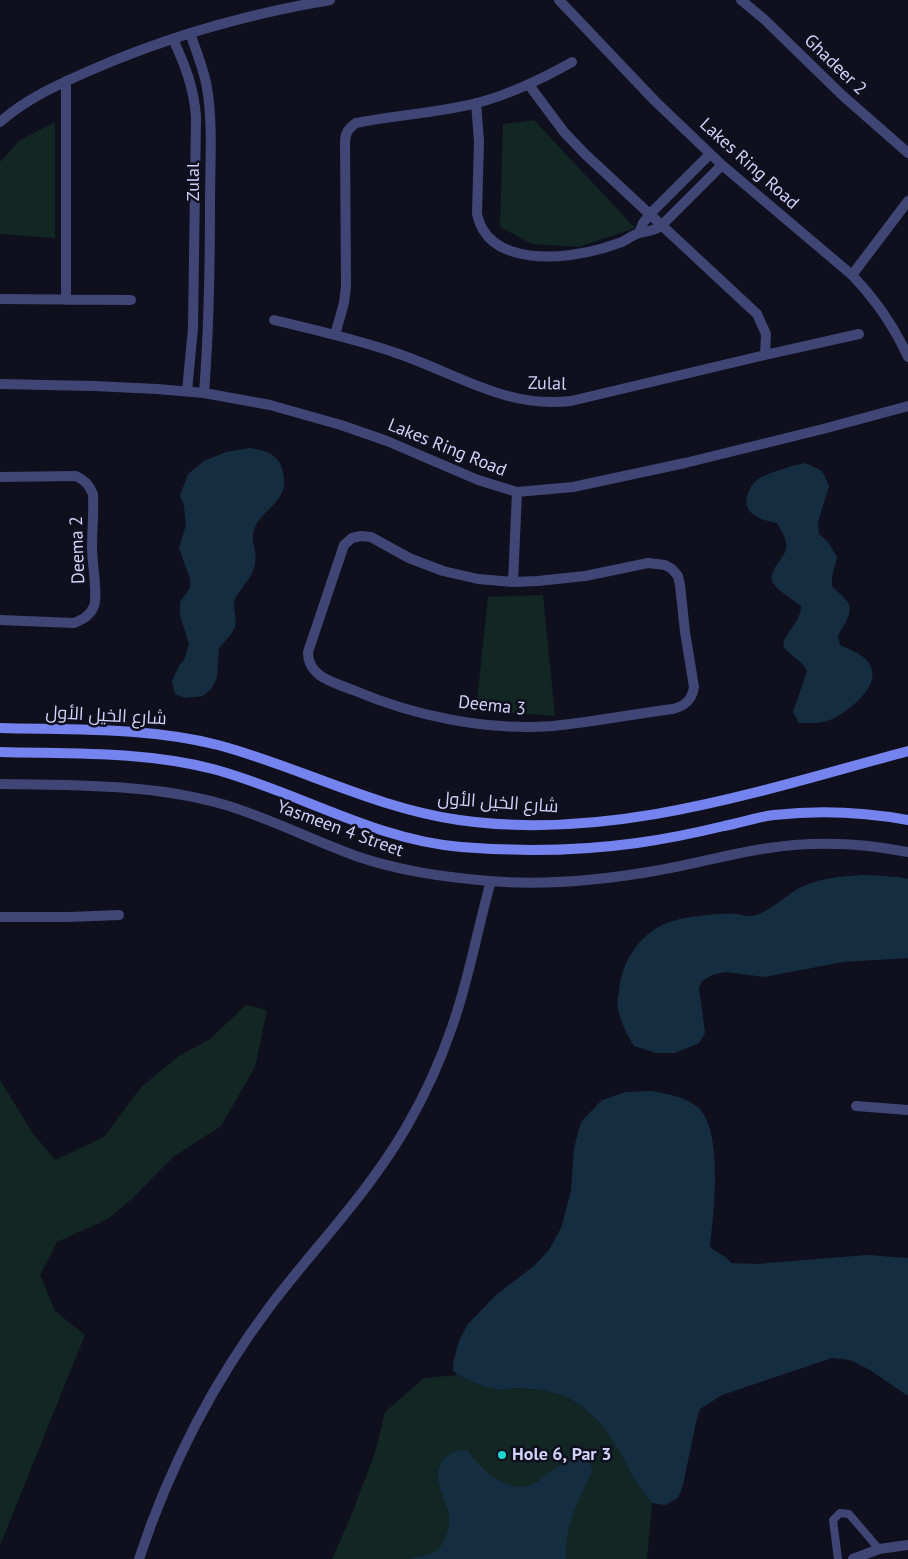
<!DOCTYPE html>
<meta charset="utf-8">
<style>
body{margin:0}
canvas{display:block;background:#0f0f1d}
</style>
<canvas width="908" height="1559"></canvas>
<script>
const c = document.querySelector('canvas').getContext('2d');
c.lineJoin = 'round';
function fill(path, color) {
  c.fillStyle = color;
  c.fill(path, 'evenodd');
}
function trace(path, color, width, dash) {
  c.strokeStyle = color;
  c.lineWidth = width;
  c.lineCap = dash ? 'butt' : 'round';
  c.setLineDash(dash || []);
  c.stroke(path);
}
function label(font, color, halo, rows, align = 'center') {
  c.font = font + ' "PT Sans",Cairo,sans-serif';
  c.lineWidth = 5;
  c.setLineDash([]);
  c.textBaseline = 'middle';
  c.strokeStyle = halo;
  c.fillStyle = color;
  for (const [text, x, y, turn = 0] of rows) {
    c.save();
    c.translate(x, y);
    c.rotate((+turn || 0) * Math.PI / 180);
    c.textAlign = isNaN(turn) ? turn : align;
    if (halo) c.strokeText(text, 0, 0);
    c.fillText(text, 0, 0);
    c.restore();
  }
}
fill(new Path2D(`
 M534,120l101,108 -56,19 -47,-3 -32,-17 3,-103z
 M55,122v116l-55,-4v-72l19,-21z
 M543,595l12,121 -79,-6 12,-113z
 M246,1005l21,5 -12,57 -34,59 -48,31 -40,41 -25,21 -51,23 -17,33 15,36 30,24 -85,210v-465l32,52 23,28 49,-23 37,-50 38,-31 31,-17z
 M457,1375l42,15 19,-2 25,2 22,6 18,11 19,18 18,27 13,26 19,25 -5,56h-315l19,-43 24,-63 10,-41 39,-34z`), '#122623');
fill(new Path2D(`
 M249,448c20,3 33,7 35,31 2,23 -21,30 -29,48 -6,13 3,24 0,37 -2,13 -13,22 -19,33 -5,9 2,20 -1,30 -3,8 -11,15 -16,21l-2,30 -6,11 -8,7 -18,2 -10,-4 -3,-13 7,-15 5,-6 5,-16 -9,-29v-13l10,-14v-9l-11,-31 7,-23 -2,-19 -4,-10 8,-22 16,-13 22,-9z
 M805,463l17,8 7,15 -11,36 1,12 9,8 9,15 -5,20v9c4,5 10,9 14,14 10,11 -3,25 -8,36l2,9c11,5 29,11 32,25 5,20 -27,44 -42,50 -9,4 -21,3 -31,3l-6,-11 14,-41c-6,-12 -16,-14 -24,-25 3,-16 18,-24 18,-40 -8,-7 -21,-13 -27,-22 -9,-11 10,-24 12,-35 2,-9 -5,-19 -9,-26 -14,-3 -35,-8 -30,-27 2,-6 5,-12 10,-16 11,-8 35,-14 48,-17z
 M864,875l34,2 10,2v79l-65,4 -79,15 -38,-5 -14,3 -10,6 -3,7 6,45 -6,10 -24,10h-19l-22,-7c-7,-12 -14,-24 -16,-38 -1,-5 0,-11 1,-16 2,-31 22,-61 53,-71 18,-5 46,-8 65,-7 5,1 10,2 15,2 13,-1 36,-22 49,-29 20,-9 41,-11 63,-12z
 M652,1091c15,3 31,5 44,15 28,20 18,108 14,140 6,8 16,8 21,17l25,1 111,-9 41,3v138l-38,-26 -20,-10 -18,-2 -110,37 -22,14 -4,13 -13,63 -5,13 -13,7 -13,-2 -19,-25 -13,-26 -18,-27 -19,-18 -18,-11 -22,-6 -25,-2 -19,2 -18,-5 -24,-10 -4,-5v-7l6,-22 9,-17 28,-29 39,-30 14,-15 12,-22 10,-37 3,-43 7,-26 21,-22 24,-8z
 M467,1450c13,18 39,44 64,35 3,-1 7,-4 10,-6 10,-7 24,-20 38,-20 3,1 8,3 11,4l2,9c-13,27 -28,56 -26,87h-158c8,-2 22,-3 29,-9 10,-8 14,-26 11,-39 -4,-17 -17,-34 -5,-51 6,-7 15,-10 24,-10z`), '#152d41');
trace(new Path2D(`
 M838,1559l-5,-39 7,-7 9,1 30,35`), '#3f4676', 8);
trace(new Path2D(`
 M559,0l96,101 67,64 130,110c24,25 42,51 56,82
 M741,0l24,20 77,75 66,58
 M190,33c6,18 14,36 17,55 6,34 3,79 3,114 0,64 -1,128 -6,191
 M173,39c12,26 21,49 23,78l-3,211 -6,63
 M66,81v219
 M529,85l35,47 21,22 172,160 9,20 -1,21
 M476,103l3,38 -2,73c11,53 87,46 127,34 6,-2 12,-4 18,-6 6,-3 11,-7 17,-9 9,-2 15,-2 22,-7l61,-61
 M0,122c26,-23 57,-37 89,-51 77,-34 158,-57 241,-71
 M639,233l4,-10 7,-9 60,-60
 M852,275l56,-74
 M0,299l131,1
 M274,320c41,10 82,19 122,33 60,20 110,56 175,48l194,-46 94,-21
 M335,335l9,-32 2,-17 -1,-143c0,-10 3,-14 11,-20 40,-8 81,-10 121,-20 34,-9 65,-24 95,-41
 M0,384l94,2 63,3 47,4 66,12 71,20 46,16 91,39 39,12 56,-5 112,-24 138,-34 85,-23
 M0,477l76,-1c9,4 13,9 17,18 1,18 -1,36 -1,54 0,14 6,48 2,58 -4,10 -11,13 -20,17l-74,-3
 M361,536l10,1 38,21 34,13 35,8 35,3 25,-1 47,-5 63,-13 17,2 7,4 6,7 2,9 5,47 9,55c-2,12 -8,19 -21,22 -40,5 -80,13 -120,17 -67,5 -139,-10 -200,-36 -20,-8 -45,-13 -45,-38l36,-107 8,-7z
 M513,582l4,-90
 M0,784c73,1 151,0 222,20 46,13 89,36 134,52 43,15 88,21 133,25 57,5 115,-1 171,-11 36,-6 72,-17 109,-22 46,-7 93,-5 139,4
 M0,917h69l50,-2
 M856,1106l52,4
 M139,1559c30,-91 74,-177 132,-254 45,-59 98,-113 136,-179 18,-31 33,-64 45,-99 17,-47 25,-97 39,-146
 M853,1559l26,-10 29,-4`), '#3f4676', 10);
trace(new Path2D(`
 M0,728c73,2 147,-1 218,17 82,22 157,63 241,75 152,22 303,-30 449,-69
 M0,752c71,2 143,-1 213,17 83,22 161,71 248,78 58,5 118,4 176,-4 29,-4 58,-10 87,-17 16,-3 33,-9 50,-11 44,-5 90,-3 134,5`), '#7483ed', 10);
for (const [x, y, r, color] of [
 [502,1455,5,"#1cd9d0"]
]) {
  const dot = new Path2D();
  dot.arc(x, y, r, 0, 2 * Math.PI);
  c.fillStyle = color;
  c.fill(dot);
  trace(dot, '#0f0f1d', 2);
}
label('18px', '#d1d2f9', '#0f0f1d', [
 ["Ghadeer 2",835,65,44],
 ["Lakes Ring Road",749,164,42],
 ["Zulal",194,182,-90],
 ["Zulal",547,384,1],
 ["Lakes Ring Road",447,448,22],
 ["Deema 2",78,550,-92],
 ["Deema 3",492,706,6],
 ["شارع الخيل الأول",106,716,3],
 ["شارع الخيل الأول",498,803,4],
 ["Yasmeen 4 Street",340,829,20]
]);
label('bold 18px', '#d1d2f9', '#0f0f1d', [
 ["Hole 6, Par 3",512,1455]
], 'left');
</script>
